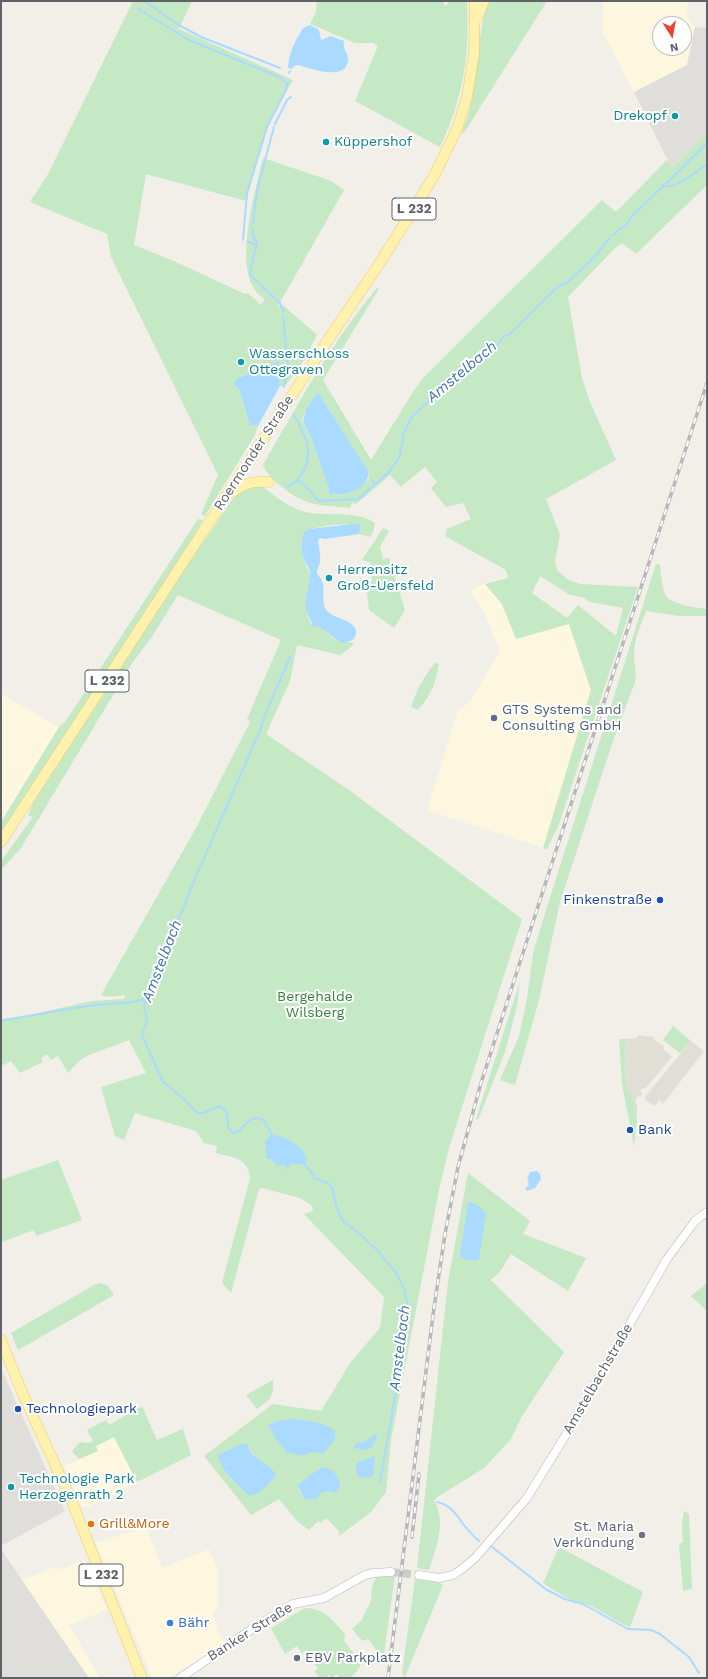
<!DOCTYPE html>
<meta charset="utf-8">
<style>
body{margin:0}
#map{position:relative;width:708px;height:1679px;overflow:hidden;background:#f1efe8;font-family:"Work Sans",sans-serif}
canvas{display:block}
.frame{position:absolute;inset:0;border:2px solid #5f6368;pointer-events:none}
.north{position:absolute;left:652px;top:16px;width:40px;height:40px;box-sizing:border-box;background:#fff;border:1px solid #bfc1c3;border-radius:50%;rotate:169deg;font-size:11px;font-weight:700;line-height:16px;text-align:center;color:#5f6368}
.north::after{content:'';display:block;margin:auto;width:14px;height:18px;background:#ea4335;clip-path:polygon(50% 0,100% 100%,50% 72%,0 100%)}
</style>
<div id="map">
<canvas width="708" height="1679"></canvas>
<div class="frame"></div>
<div class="north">N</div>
</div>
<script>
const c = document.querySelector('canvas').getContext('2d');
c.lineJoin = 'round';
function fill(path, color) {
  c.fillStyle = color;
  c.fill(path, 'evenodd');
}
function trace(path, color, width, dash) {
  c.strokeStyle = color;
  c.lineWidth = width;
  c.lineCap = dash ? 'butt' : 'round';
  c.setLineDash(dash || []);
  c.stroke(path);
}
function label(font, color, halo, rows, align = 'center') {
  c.font = font + ' "Work Sans",sans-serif';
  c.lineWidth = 4;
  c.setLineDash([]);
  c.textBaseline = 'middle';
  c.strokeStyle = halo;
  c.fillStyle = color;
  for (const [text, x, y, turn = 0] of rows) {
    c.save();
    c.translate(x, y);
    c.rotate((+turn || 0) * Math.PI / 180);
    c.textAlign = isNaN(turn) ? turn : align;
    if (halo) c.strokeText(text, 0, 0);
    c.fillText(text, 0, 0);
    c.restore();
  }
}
fill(new Path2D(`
 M603,1h86l-3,10 2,7 7,9 -8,38 -53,27 -32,-61zM660,24h24v24h-24z
 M485,584l17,20 14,35 53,-15 22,66 -48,158 -116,-38 31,-99 12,-10 30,-50 -16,-39 -13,-19 2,-5z
 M1,694l58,33 -58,95z
 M114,1437l23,45 -47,24 -6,1 -5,-3 -14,-38 33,-15 -2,-5z
 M146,1527l16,41 47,-19 9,21v36l-5,7 6,20 6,10 -55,35h-18l-56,-135z
 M85,1560l22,50 -38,15 31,53h-11l-67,-98 34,-14 2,4z`), '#fef7e0');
fill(new Path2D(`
 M695,27l6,1 6,-1v105l-15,17 -21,18 -37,-75 53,-27z
 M1,1368l64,143 -64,35z
 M1,1549l44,65 44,64h-88z`), '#e0deda');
fill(new Path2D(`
 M638,1035l16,2 -1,2 11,7 -1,3 9,8 -27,32 -2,-1 -3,3 3,3 -3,3 -2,-1 -3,6 2,3v17l-4,-26 -7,-9 -1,-31 1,-17 11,-1z
 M691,1041l13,10 -41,53 -4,-4 -4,6 -8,-5 -3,-3z`), '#e1ded6');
fill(new Path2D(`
 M133,1h59l-13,28 114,51 -23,39 -24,82 -100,-27 -12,71 42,17 69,32 3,-1 13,12 4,-6c-37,-21 -9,-108 -2,-141l60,20 8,3 13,9 -66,116 -9,-4 9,4h6l33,29 -17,32 -16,20 -4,-1 -3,-25 -41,18 -2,5 6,7 10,34 8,1 -3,9 -50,81 -4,-2 17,-39 -107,-218 -4,-23 -77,-32 18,-28z
 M317,1h127v5l4,-2 1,-3h18c3,53 -4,98 -27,146l-85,-46 23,-55 -5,-3h-18l-45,-19 6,-12z
 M491,1h56l-83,132 -2,-1 7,-19 15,-101z
 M707,132v53l-71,69 -14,-11 -7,5 -47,49 14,81 8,24 26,58 -70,39 14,36 -5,26 2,9 10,9 13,5 58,3 -80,240 -5,9 -6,14 -4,-2 48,-158 -22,-66 -53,15 -14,-35 -17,-20 23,-6 -2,-8 -61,-34 2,-7 24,-10 -8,-16 -17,4 -15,-19 6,-6 -12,-15 -24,20 -11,-12 -34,29 -4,-1 -2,5c-32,-3 -46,-2 -72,-24 -6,-6 -12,-11 -15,-19 35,-61 69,-123 114,-177l2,1 -56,91 48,80 42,-68 10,-14 179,-178 14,12 51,-52 5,7 20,-18zM318,392l50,79 1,7 -2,3 -39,11 1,-3 -18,-52 -9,-16 4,-12zM540,576l30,19 12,2 8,5 33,6 -7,28 -38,-31 -11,13 -35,-25z
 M260,485c13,9 25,20 39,25 24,9 54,-2 76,13l-2,9 -3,5 -11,-3 2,-8 -3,-2 -27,1 -21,4 -7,28 7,18 -3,39 5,12c10,-1 15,8 23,13 7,4 12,2 19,4l-4,5 -10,7 -43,-10 -7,36 -24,53 83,56 173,129 -73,229 -9,37 -49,255 -5,52 -15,20 -32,24v-5l-13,-13 -5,5 -3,-2 -9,9 -12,-9 -18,-22 -28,16 -47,-59 69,-52 48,7 29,-48 30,-35 4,-31 -80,-83 9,-3 -1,-5 -12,-8 -38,-10 -3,1 -28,104 -9,-10 28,-105c-2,-21 -17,-20 -34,-25l1,-7 -13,-3 -8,-12 -61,-18 -11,27 -9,-4 -14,-49 45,-14 -17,-33 -40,15 -9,5 -12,13 -10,-17 -7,4 -4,-6 -6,4 2,4 -23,11 -9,-12 -10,5v-47l28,-4 63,-14 32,-2 1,-4 -17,2 -7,-2 95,-167 54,-106 -3,-3 34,-79 -103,-45 -27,43 -18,24 -100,166 -12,20 -20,22v-9l32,-44 -5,-2 5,-12 158,-243 41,-60 13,-12zM275,1422l2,19 -9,-16zM248,1444c1,12 18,20 26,27l-25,25 -19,-18 -11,-18zM298,1486l34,7 -10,-1 -9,8c-8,1 -13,-6 -15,-14z
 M198,519l5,1 -25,43 -177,269v-10l58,-95 6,-5z
 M383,528l6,3 -9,16 3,12 6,-1 16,52 -11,18 -25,-18 -3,-28 6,-1 -2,-19 -8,-2z
 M656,564l4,1c1,8 2,25 6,31 4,8 32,12 41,13v7h-28l-33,-5c-5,14 -12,28 -12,43 0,10 3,18 1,28l-23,62 -52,158 -21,98 -24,85 -15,-5 19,-44 8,-37 6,-46 14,-46z
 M435,663l4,1c-3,19 -8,31 -21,46l-7,-3c5,-16 13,-31 24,-44z
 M520,981l-3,25 -12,46 -27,68 -2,-1z
 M673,1026l18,15 -11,12 -17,-13z
 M619,1039h7l-1,17 1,31 7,9 4,26 -3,24 -12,-62z
 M58,1160l24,60 -46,16 -2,-6 -32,12 -1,-62z
 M468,1173l62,48 -7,13 63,24 -18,33 -57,-37 -11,18 -9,8 73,72 -42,64 -11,23 -27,29 -48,30 -2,2c13,22 2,48 -5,70l-12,-2 31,-286z
 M101,1283l7,3 6,9 -96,55 -7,-17 83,-48z
 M707,1283v28l-16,-15z
 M273,1380c1,17 -3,20 -16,29l-11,-14z
 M142,1406l15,34 26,-11 8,26 -54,27 -23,-45 -18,9 2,5 -19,8 -7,-8 8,-9 8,1 5,-2 -6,-11 19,-10 3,5z
 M684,1511l5,3 3,75 -9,2 -4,-47 4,-2 -1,-16z
 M559,1547l84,45 -13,35c-15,-6 -25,-14 -39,-21 -7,-3 -16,-5 -23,-8 -9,-4 -17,-10 -25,-15z
 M395,1575l-11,79 -7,-3 -9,-12 -6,2 -10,-12 9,-8 10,-20 1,-15 5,-10z
 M415,1579l25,4 3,2 -38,92 -3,-4z
 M305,1608c20,0 28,13 40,26l-1,7 11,14h4c5,10 -2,17 -9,23h-9l-5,-4 -3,4 -4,-3 -2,3h-7l-6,-7 4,-2 -12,-18 -4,2 -5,-7 -12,8 -14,-26z`), '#c5e8c5');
fill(new Path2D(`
 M310,25l9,5 2,10 10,-4 13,5c-2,8 5,12 4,20 -3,21 -38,7 -50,4l-4,1 -2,3 -4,-1c1,-16 7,-27 15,-40z
 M278,361l2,25 -22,40 -8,-1 -10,-34 -6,-7 2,-5z
 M318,392l50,79c3,13 -14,22 -25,23 -5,0 -9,-1 -13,0l-2,-2 1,-3 -18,-52 -8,-15 3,-13z
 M352,524h6l3,2 -2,8 -34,5 -5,-1 -2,3c1,6 3,15 2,21 0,3 -3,6 -3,9 -1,4 4,6 5,10 4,8 -2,22 5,30 8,9 39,10 26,29l-10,3c-12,-5 -21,-19 -33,-17l2,-3c-12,-22 -3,-27 -2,-49 0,-6 -5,-11 -7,-17 -2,-8 -1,-17 1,-25l6,-3z
 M274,1135c14,2 30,12 33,26 -5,6 -10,3 -17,2l-2,8 -3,-6 -8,1 -5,-7h-5l-2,-18 4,-4z
 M537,1171l3,3 1,5 -6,9 -8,3 -2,-3 4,-2 -1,-3 1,-2 -2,-2 3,-7z
 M470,1202l7,3 9,8 -7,46c-5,3 -16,1 -19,-3l8,-53z
 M291,1419c14,1 33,3 44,12v8l-12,15 -11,-2 -10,4 -15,-4 -10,-11 -9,-16 7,-3z
 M376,1434l1,4 -6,10 -7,2 -10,-2 1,-4 11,-3z
 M242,1444h6c1,16 23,18 28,31 -7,9 -16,19 -27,21 -12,-12 -28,-24 -31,-41z
 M375,1456l-2,20c-11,5 -22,-2 -15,-14z
 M322,1467c10,0 17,9 18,19l-4,6h-14l-6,7 -7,1 -5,-2 -6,-12 2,-3z`), '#aadaff');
trace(new Path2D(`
 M145,1l32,23 24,13 79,31
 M138,9l51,31 90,37 8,6
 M289,73l1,-2
 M275,124l12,-24 4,-3
 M662,186c12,4 35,-14 45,-22
 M253,223l4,-33 17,-63
 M253,228l-1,6 5,9 -7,29 1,4 29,27 4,9
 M613,235l8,-7 5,-2 4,-8 51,-49 26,-26
 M243,240l4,-47 20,-66 20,-39v-5
 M248,242l9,3
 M283,317l5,50 -4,20
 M294,415c14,26 23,42 2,67
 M372,480l3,4
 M288,487c14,-17 21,9 32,14l38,-2 30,-26 11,-15 5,-25 8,-16 16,-15 10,-12 23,-16 38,-31 5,-7 5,-1 46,-46 7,-5 5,-1 28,-27 14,-17
 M1,1021c32,-6 63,-12 95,-16 17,-2 33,-1 49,-6
 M273,1137c-3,-4 -5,-10 -8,-15 -10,-11 -21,3 -27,10l-5,1 -4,-4 -3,-18 -6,-5 -17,7h-6l-13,-14 -21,-17 -21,-47 5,-16 -3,-12 1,-8 31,-78 6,-9 9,-24 70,-160 4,-13 25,-58
 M304,1163l11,15 14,6 4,6 3,15 6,15 18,14 20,19 16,20 8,15 4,19 -3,31 -25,145
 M437,1502c18,4 21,18 33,30 2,3 6,6 9,9
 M492,1547l55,43 18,9 18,5 45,25 23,1 9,4 29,23 10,16`), '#aadaff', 2);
trace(new Path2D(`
 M391,1572l28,3`), '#ccccc8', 8, [8, 4]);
const tertiary = new Path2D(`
 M419,1575l20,3 14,-3 9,-6 13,-11 52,-60 43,-70 97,-169 28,-38 12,-9
 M180,1678l78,-53 35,-21 31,-6 41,-23 9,-2 17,-1`);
const primary = new Path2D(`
 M477,18l7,-17
 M231,493c14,-10 21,-12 38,-11
 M1,842l321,-493 61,-91 51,-82 23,-47 10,-32 7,-43 1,-53
 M1,1340l21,52 50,110 70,176`);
trace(tertiary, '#b5b8bc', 9);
trace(primary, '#f2c960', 11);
trace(tertiary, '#fff', 8);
trace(primary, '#fff2af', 10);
const rail = new Path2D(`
 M412,1537l7,-63
 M388,1678l45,-363 12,-81 13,-67 23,-84 226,-700`);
trace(rail, '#b6b7b8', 3.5);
trace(rail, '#fff', 2, [6]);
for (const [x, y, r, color] of [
 [675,116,4,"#0f9aa8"],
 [326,142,4,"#0f9aa8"],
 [241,362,4,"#0f9aa8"],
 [329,578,4,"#0f9aa8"],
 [494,718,4,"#5c6f8a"],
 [660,900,4,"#1a4fb4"],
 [630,1130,4,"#1a4fb4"],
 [18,1409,4,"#1a4fb4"],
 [11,1487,4,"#0f9aa8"],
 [91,1524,4,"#e8710a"],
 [642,1535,4,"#6b7280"],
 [170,1623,4,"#3f7fe0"],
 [297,1658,4,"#5c6f8a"]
]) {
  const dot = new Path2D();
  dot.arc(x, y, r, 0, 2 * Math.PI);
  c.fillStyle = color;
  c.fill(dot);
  trace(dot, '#fff', 1.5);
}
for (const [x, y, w] of [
 [414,209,44],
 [107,681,44],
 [101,1575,44]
]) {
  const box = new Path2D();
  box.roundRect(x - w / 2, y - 11, w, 22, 3);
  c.fillStyle = '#fff';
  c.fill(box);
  trace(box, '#5f6368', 1);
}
label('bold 13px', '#5f6368', null, [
 ["L 232",414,209],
 ["L 232",107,681],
 ["L 232",101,1575]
]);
label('14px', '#0d838f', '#fff', [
 ["Drekopf",667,116,"right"],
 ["Küppershof",334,142],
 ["Wasserschloss",249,354],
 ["Ottegraven",249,370],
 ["Herrensitz",337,570],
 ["Groß-Uersfeld",337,586],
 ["Technologie Park",19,1479],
 ["Herzogenrath 2",19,1495]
], 'left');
label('14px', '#5f6368', '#fff', [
 ["Roermonder Straße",254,453,-57],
 ["Amstelbachstraße",598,1379,-60],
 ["Banker Straße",250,1632,-32]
]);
label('14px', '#4e5e75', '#fff', [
 ["GTS Systems and",502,710],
 ["Consulting GmbH",502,726],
 ["EBV Parkplatz",305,1658]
], 'left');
label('14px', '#164399', '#fff', [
 ["Finkenstraße",652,900,"right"],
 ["Bank",638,1130],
 ["Technologiepark",26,1409]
], 'left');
label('14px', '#348238', '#fff', [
 ["Bergehalde",315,997],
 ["Wilsberg",315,1013]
]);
label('14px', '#c56008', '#fff', [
 ["Grill&More",99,1524]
], 'left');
label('14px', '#5b616d', '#fff', [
 ["St. Maria",634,1527],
 ["Verkündung",634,1543]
], 'right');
label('14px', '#366cbe', '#fff', [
 ["Bähr",178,1623]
], 'left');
label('italic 15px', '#4174aa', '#fff', [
 ["Amstelbach",462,372,-40],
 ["Amstelbach",162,961,-69],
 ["Amstelbach",400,1348,-83]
]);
</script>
